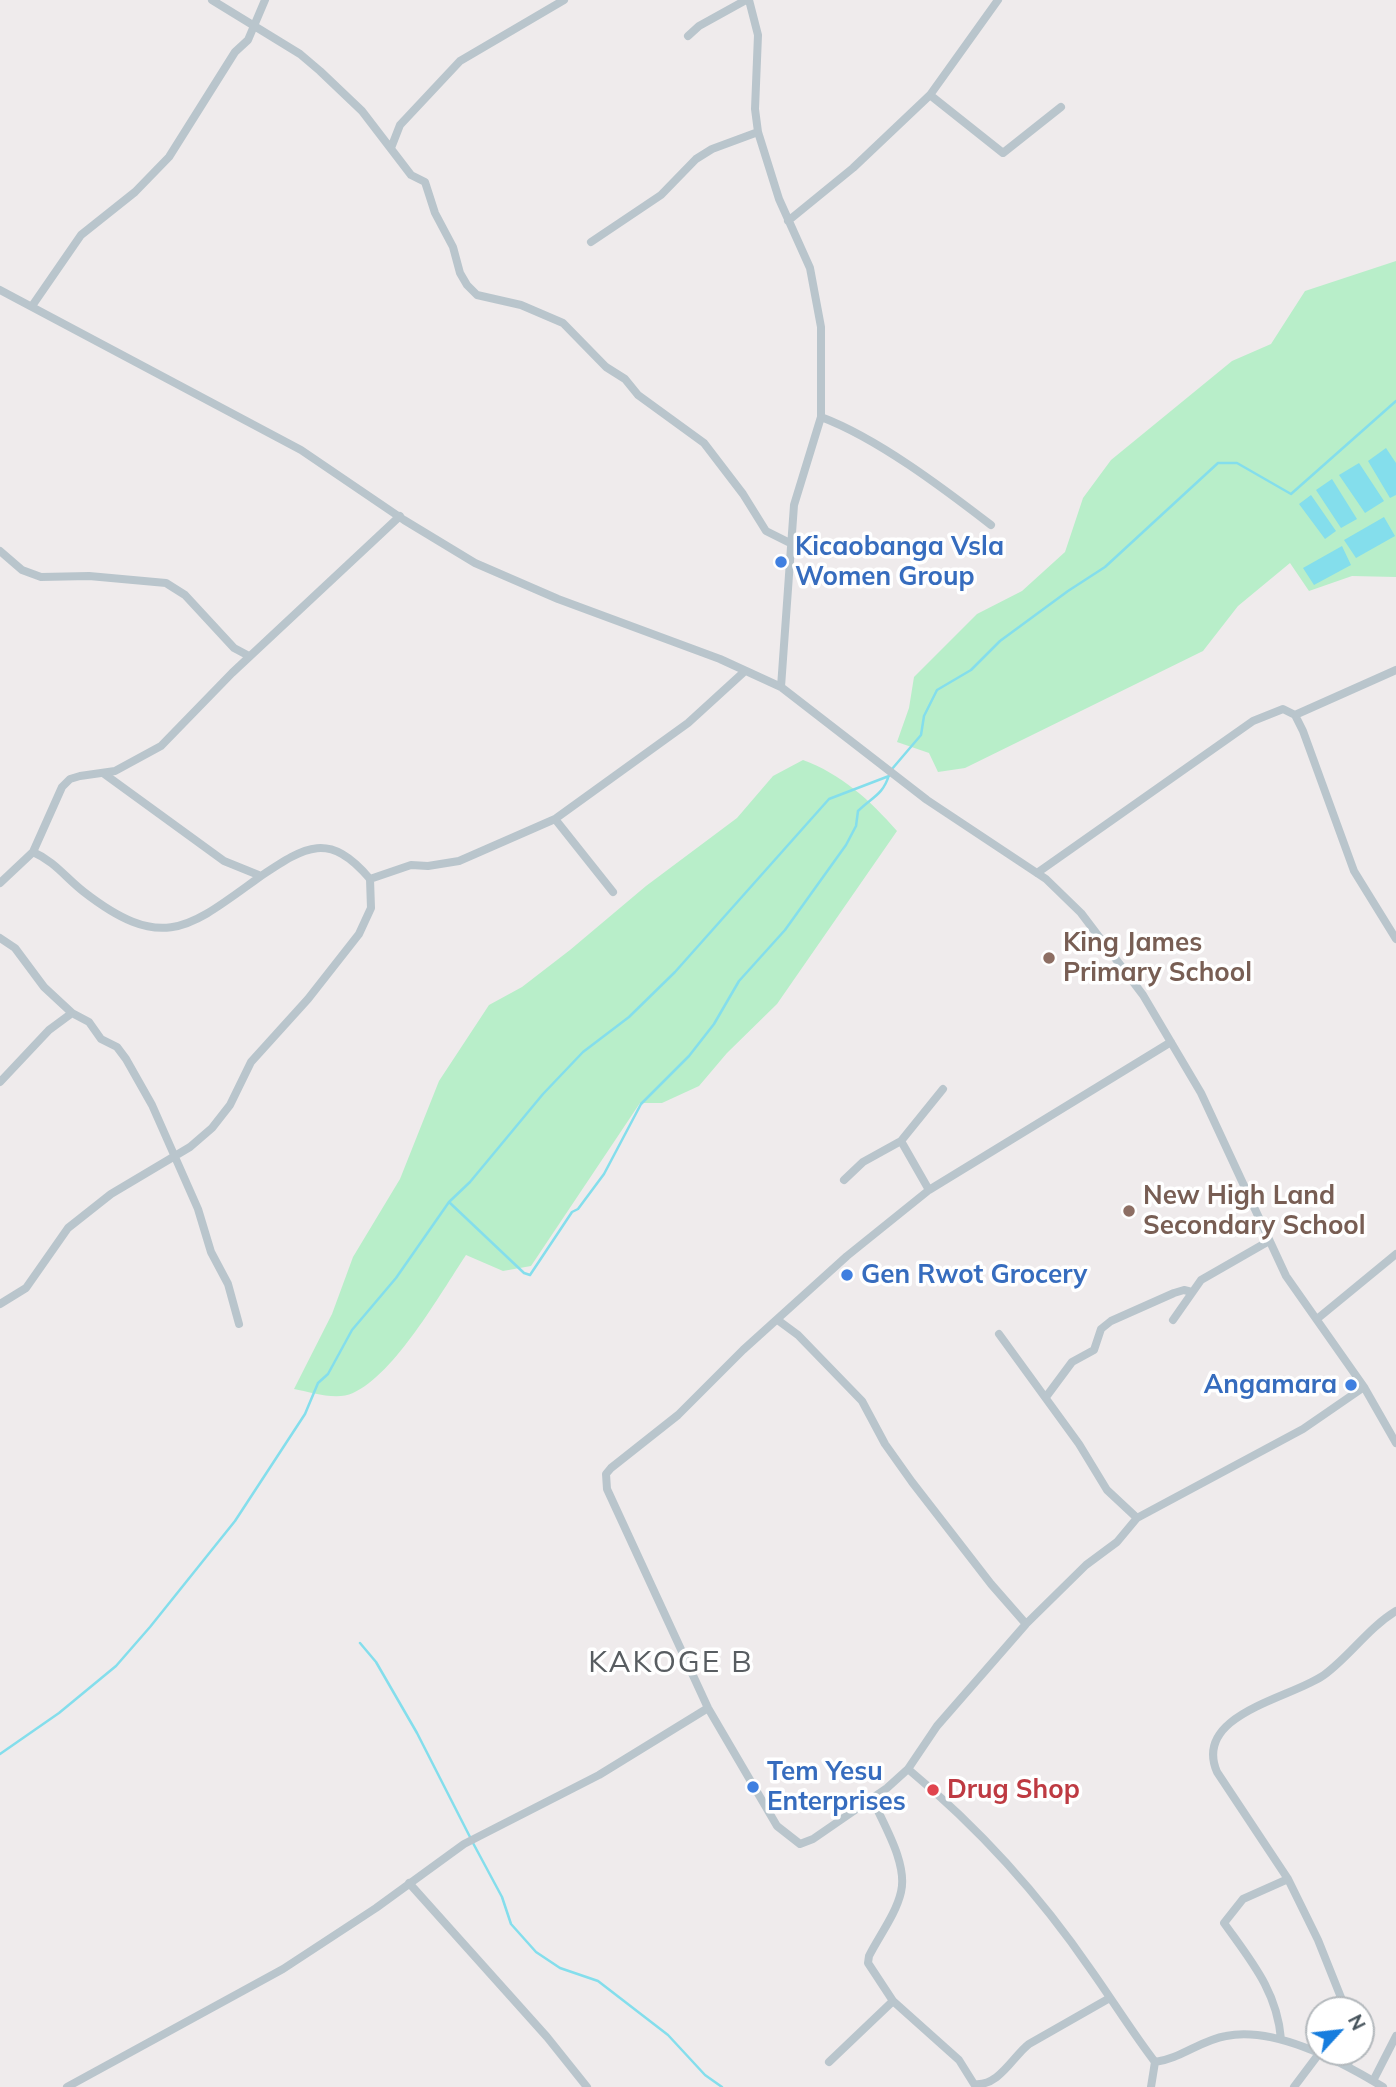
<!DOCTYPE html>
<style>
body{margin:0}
#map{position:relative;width:1396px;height:2087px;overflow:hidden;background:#efebec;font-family:Mulish,sans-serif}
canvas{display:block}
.north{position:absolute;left:1305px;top:1996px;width:70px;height:70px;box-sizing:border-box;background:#fff;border:2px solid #b4b9bd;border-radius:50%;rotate:63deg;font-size:19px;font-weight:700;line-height:28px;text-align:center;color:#445159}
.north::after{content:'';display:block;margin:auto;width:24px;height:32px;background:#167dde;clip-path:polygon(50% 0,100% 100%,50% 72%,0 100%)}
</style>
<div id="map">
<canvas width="1396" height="2087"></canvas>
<div class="north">N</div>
</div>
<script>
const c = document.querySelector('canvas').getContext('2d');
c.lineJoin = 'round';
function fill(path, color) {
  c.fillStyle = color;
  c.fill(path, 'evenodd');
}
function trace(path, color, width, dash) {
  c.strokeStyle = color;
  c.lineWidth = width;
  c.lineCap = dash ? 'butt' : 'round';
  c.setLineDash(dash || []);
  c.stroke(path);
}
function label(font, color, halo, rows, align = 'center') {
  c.font = font + ' Mulish,sans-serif';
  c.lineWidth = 7;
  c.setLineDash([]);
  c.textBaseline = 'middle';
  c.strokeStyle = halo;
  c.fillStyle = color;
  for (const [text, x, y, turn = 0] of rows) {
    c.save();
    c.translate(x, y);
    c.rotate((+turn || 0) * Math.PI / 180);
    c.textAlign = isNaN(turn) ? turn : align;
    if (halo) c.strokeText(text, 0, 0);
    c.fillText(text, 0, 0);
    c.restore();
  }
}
fill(new Path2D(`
 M1396,261v316l-44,-1 -43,15 -19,-28 -52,43 -35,45 -238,117 -27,4 -9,-19 -32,-11 12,-34 5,-31 63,-63 45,-23 43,-39 18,-54 28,-38 121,-99 39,-17 34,-53z
 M803,760c38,14 67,40 94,71l-120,173 -50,49 -28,33 -37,17h-22l-109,163 -28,5 -37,-16c-26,39 -71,119 -113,138 -17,8 -42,-1 -59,-4l38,-75 21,-57 47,-78 39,-98 50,-76 33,-18 48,-37 76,-64 91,-68 36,-42z`), '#b8eec9');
fill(new Path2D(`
 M1386,448l10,15v32l-6,3 -22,-37z
 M1359,463l25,38 -19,12 -26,-38z
 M1332,479l25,40 -16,9 -25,-38z
 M1311,495l25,36 -11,8 -26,-35z
 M1384,517l11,19 -39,22 -12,-18z
 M1342,546l9,19 -37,20 -11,-17z`), '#84deec');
trace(new Path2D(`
 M892,769l29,-34 3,-19 13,-26 34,-20 29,-29 68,-50 37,-24 113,-104h19l54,31 105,-93
 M449,1202l21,-20 73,-88 40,-42 46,-35 46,-45 154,-173 60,-23
 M360,1643l16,19 41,71 53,104
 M0,1754l59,-41 57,-47 34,-39 85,-106 70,-107 13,-31 10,-9 24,-44 44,-52 53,-76 75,71 6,2 42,-63 6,-3 26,-35 37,-70 48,-48 25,-32 25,-43 46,-51 61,-85 10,-19 2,-15c14,-14 25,-16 31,-36
 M473,1843l29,54 9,27 25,28 24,16 38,13 70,54 37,40 17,12`), '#84deec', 2.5);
trace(new Path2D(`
 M212,0l88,54 20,17 42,40 49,64 14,7 10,31 18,34 7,26 7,12 10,10 44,10 42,18 43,44 19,12 13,16 66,48 39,51 23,37 26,13
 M749,0l9,35 -3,74 3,23 21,67 31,69 11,59v90l-27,88 -13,182
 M688,36l11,-10 47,-26
 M930,95l73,58 58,-46
 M391,148l9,-23 60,-64 104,-61
 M788,221l65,-53 77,-73 68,-95
 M591,242l70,-47 35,-36 16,-10 46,-17
 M0,290l301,160 103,70 71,43 83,36 162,60 61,28 146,113 119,79 35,34 62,82 58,98 85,183 78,111 32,56
 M32,306l49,-71 54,-43 34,-35 66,-105 13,-12 17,-40
 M821,417c56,21 122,71 170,108
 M0,551l22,19 19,7 48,-1 77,7 19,12 49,53 15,8
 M1295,715l101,-45
 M103,773l121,88 37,15c45,-30 68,-45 109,3
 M555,819l58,73
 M33,852c21,9 34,27 51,40 80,62 106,35 177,-16
 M1037,873l216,-152 30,-12 12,6 8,16 51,140 42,68
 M0,883l33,-31 29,-65 8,-8 10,-3 35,-5 46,-25 71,-73 168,-157
 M0,938l15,10 29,39 28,26 17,9 12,17 16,8 9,12 26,46 46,104 13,43 17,32 11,40
 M1171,1042l-242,148 -82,66 -104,94 -65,65 -67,53 -5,6 1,15 101,219 69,118 23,18 13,-5 74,-51 21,-19c71,59 131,125 183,201 22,31 41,62 64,92 25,-3 46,-22 71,-26 49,-10 116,26 157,51
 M0,1082l49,-52 23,-17
 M844,1180l19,-18 38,-21
 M929,1190l-28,-49 42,-52
 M0,1304l26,-16 42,-60 43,-34 79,-47 22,-19 18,-23 21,-43 57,-63 51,-65 12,-26 -1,-29 41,-14 17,1 31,-5 96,-42 133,-96 57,-52
 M1317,1319l79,-65
 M1173,1320l28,-40 68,-39
 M779,1321l19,14 64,66 23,43 27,38 79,102 35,40
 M999,1334l80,110 28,46 30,28
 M1046,1397l26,-35 22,-12 7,-21 10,-8 63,-28 10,-3 8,2
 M908,1769l29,-43 89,-102 60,-59 31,-23 20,-24 166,-89 61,-42
 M872,1798c11,26 36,65 29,94 -5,22 -22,44 -32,64l-1,7 25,38 66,59 15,24c25,3 39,-28 55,-40l79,-45
 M409,1883l138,154 40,50
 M1346,2010l-28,-70 -30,-61 -71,-107c-25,-58 75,-74 107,-97 26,-19 44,-47 72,-64
 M1281,2039c-4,-48 -30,-78 -57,-116l19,-24 45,-20
 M829,2062l64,-61
 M1348,2066l3,-14
 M1373,2081l23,-45
 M67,2087l216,-118 93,-61 88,-64 135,-69 109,-67
 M1151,2087l4,-25
 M1294,2087l24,-32`), '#b9c5cc', 8);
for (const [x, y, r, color] of [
 [781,562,7,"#3f7fe0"],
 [1049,958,7,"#8d6e63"],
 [1129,1211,7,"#8d6e63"],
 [847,1275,7,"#3f7fe0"],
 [1351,1385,7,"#3f7fe0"],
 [753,1787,7,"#3f7fe0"],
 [933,1790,7,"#e0444e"]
]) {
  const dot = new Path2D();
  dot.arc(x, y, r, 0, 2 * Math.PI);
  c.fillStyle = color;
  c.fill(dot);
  trace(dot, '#fff', 2.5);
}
label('bold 26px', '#366cbe', '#fff', [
 ["Kicaobanga Vsla",795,547],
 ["Women Group",795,577],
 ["Gen Rwot Grocery",861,1275],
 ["Angamara",1337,1385,"right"],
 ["Tem Yesu",767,1772],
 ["Enterprises",767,1802]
], 'left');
label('bold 26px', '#785e54', '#fff', [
 ["King James",1063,943],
 ["Primary School",1063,973],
 ["New High Land",1143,1196],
 ["Secondary School",1143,1226]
], 'left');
label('bold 26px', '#be3a42', '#fff', [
 ["Drug Shop",947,1790]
], 'left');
c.letterSpacing = '2px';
label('30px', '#585d61', '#fff', [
 ["KAKOGE B",671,1663]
]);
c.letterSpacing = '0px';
</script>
